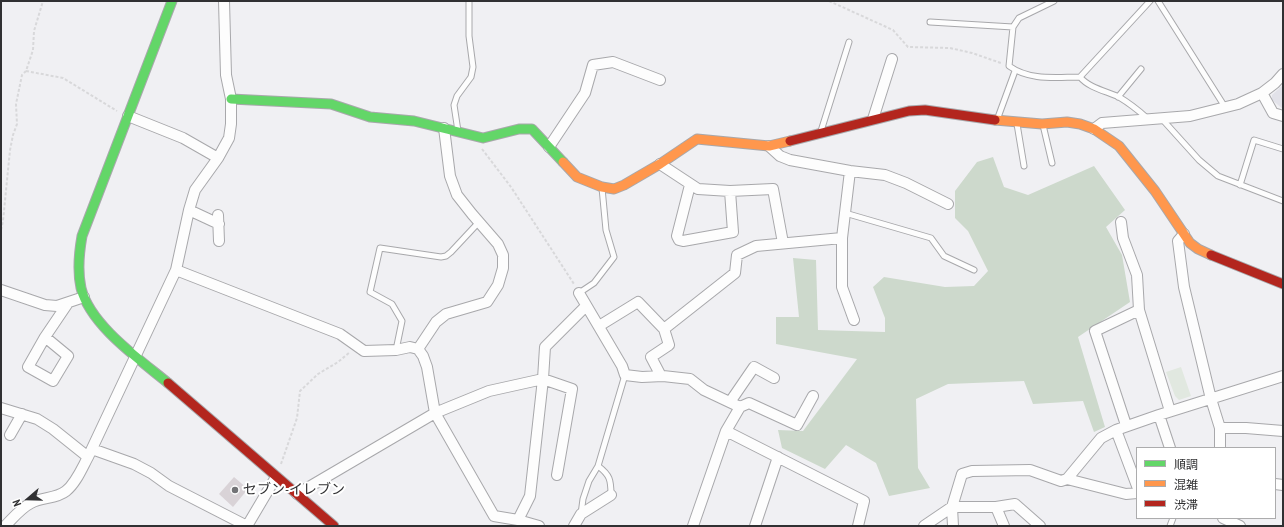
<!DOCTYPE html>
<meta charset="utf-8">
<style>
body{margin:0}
#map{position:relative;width:1284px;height:527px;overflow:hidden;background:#f0f0f3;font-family:"PT Sans Narrow","Noto Sans JP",sans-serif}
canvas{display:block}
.frame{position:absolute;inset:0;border:2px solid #303032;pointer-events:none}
.legend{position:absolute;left:1136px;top:447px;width:140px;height:72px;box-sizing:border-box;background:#fff;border:1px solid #acacad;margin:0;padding:5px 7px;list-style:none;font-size:12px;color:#303032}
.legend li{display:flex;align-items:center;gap:8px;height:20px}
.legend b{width:20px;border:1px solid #acacad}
.north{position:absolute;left:8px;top:479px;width:40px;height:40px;-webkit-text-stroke:3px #fff;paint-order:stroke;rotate:250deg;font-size:11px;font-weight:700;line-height:16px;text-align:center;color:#303032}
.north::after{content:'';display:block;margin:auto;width:14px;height:18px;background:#303032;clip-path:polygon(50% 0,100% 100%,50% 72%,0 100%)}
</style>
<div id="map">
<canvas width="1284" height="527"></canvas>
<div class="frame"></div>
<ul class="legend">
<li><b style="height:5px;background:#63d668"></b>順調</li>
<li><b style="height:5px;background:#ff974d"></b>混雑</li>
<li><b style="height:5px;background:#b3261e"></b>渋滞</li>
</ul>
<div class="north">N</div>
</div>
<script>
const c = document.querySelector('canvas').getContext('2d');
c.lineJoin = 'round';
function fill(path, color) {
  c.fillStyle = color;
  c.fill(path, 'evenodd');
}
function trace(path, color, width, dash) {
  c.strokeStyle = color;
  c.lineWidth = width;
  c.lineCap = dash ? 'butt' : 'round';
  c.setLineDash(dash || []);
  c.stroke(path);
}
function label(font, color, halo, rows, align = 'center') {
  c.font = font + ' "PT Sans Narrow","Noto Sans JP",sans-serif';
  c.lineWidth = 4;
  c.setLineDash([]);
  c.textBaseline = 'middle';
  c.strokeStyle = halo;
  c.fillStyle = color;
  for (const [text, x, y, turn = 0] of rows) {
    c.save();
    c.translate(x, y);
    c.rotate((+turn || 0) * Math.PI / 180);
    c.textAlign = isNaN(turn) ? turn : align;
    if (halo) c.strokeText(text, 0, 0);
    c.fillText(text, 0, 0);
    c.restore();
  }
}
fill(new Path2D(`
 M1283,85v24l-11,-9v-5z`), '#e2e2e9');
fill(new Path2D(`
 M1181,367l10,29 -12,4 -4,-4 -9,-24z`), '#e1e8e0');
fill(new Path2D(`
 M993,157l11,30 24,8 66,-29 31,44 -19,17 16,28 8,47 -52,35 27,90 -11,5 -11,-31 -50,3 -9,-23 -76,3 -32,15 2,69 12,20 -41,8 -13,-33 -30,-18 -21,24 -43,-21 -4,-18 25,1 54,-72 -81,-15v-27h23l-6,-59 23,2 2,70 67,2v-14l-12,-31 11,-10 61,10 29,-1 14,-15 -20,-40 -13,-13v-27l22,-29z`), '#cdd9cc');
fill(new Path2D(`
 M234,477l14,12 -15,18 -14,-13z`), '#d9d3d7');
const lane = new Path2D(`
 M1054,1l-35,17 -6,9 -4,39c21,15 47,11 71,11l70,-76
 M1158,1l67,106
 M930,22l83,5
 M1080,77c9,11 26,14 39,20 10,6 19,13 28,21
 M1118,97l23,-28
 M1162,119l37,41 19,16 65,25
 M997,120l18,-49
 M1017,124l7,42
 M1043,125l9,38
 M458,131l-4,-26 3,-9 14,-19 2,-10 -4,-31v-35
 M821,131l28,-89
 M1240,185l14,-45 29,9
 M845,213l86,25 13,18 30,14
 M579,293l15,-10 20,-26 -8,-27 -4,-42
 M396,350l6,-29 -10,-17 -22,-12 10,-44 61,9 5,-1 5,-4 28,-30
 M598,466c12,9 13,14 13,29
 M581,514l2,-15 6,-18 9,-15 27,-91
 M1170,526l3,-8`);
const street = new Path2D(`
 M1262,93l11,20 10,3
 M128,116l55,22 35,20
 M873,119l19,-60
 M1094,129l8,-6 88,-7 48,-12 24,-11 13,-10 8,-9
 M769,146l11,10 10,4 60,11 35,4 21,8 42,21
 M549,147l36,-54 8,-28 20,-3 47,18
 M660,164l38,25 32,2 43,-2 10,54
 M850,171l-8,67v49l12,33
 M690,185l-13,51 2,4 4,1 50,-9 -3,-41
 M189,210l30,14
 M218,215l1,26
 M1121,222l2,16 14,37 2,35 31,101
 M1184,234l-6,7 6,46 27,112 9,29v20
 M176,270l164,64 24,17 32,-1 14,-3 8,2 5,7 4,11 8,46 59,103 24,4 21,6
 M1,290l44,15 12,1 27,-9
 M579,293l43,73 3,9 17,2 21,-1 27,3 14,11 36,17
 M599,326l39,-24 26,27 5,16 -18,12 10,19
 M664,329l71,-56 2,-18 19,-9 86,-8
 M45,337l23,19 -15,25 -25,-14 17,-30 23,-34
 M418,349l18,-27 10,-8 41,-12 11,-17 5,-17v-13l-5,-11 -26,-30 -15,-19 -7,-19 -6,-48
 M730,402l24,-35 20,11
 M1,408l36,11 16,10 35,28
 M1159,415l11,33
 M1126,425l-31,-94 44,-21
 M1220,428h26l37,3
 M1116,430l21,56
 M726,431l138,70 -6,25
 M10,435l12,-21
 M92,449l42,15 17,9 18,13 78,40 29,-49
 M1067,479l59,15 11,-1
 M1275,484l8,1
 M297,494l138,-81 54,-22 54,-12 29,10 -15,86
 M996,507l8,19
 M1223,518l17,8
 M518,520l12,-24 13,-117 2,-32 41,-41
 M5,526c8,-8 16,-18 26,-23 11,-6 25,-4 35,-12 10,-8 16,-23 22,-34l88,-187 13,-60 6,-20 23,-32 11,-20 2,-14v-25l-5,-24 -2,-74
 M574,526l7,-12 30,-19
 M693,526l33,-95 14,-24 9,-4 48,22 16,-29
 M755,526l23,-69
 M924,526l28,-19h44l19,-3 25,22
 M953,526l-1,-19 10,-33 10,-3 58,-1 31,11 6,-2 34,-41 15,-8 43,-15 124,-39`);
const fast = new Path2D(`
 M231,99l100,5 39,13 44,4 69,17 36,-9h13l31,33
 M168,383c-29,-24 -78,-58 -87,-95 -4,-18 -2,-35 1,-52l90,-235`);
const slow = new Path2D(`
 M995,120l47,4 25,-2 13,2 14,5 25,17 36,45 35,52 8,6 13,6
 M563,162l14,15 25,10 12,2 10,-4 36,-21 37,-25 72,7 21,-5`);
const jam = new Path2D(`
 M790,141l119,-30 16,-1 70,10
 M1211,255l72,29
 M168,383l166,143`);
trace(lane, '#a8a8ab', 7);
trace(street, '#a8a8ab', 12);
trace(fast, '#a8a8ab', 11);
trace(slow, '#a8a8ab', 11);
trace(jam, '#a8a8ab', 11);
trace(new Path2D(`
 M829,1l64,29 15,17 42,1 22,5 29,10
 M26,71l37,7 54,33
 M482,149l29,38 63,97
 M1,230l2,-9 7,-71 3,-15 4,-11 -1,-20 6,-29 4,-4 7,-21 1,-19 9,-30
 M281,464l16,-46 3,-27 18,-17 20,-12 12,-10`), '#d8d8da', 2, [3, 2]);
trace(lane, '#fdfdfd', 5);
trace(street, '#fdfdfd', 10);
trace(fast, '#63d668', 9);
trace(slow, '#ff974d', 9);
trace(jam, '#b3261e', 9);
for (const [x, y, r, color] of [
 [235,490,4,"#737376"]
]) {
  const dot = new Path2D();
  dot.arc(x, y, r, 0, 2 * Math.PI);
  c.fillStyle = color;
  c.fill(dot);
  trace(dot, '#fff', 1.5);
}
label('14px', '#303032', '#fff', [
 ["セブン-イレブン",243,490]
], 'left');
</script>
